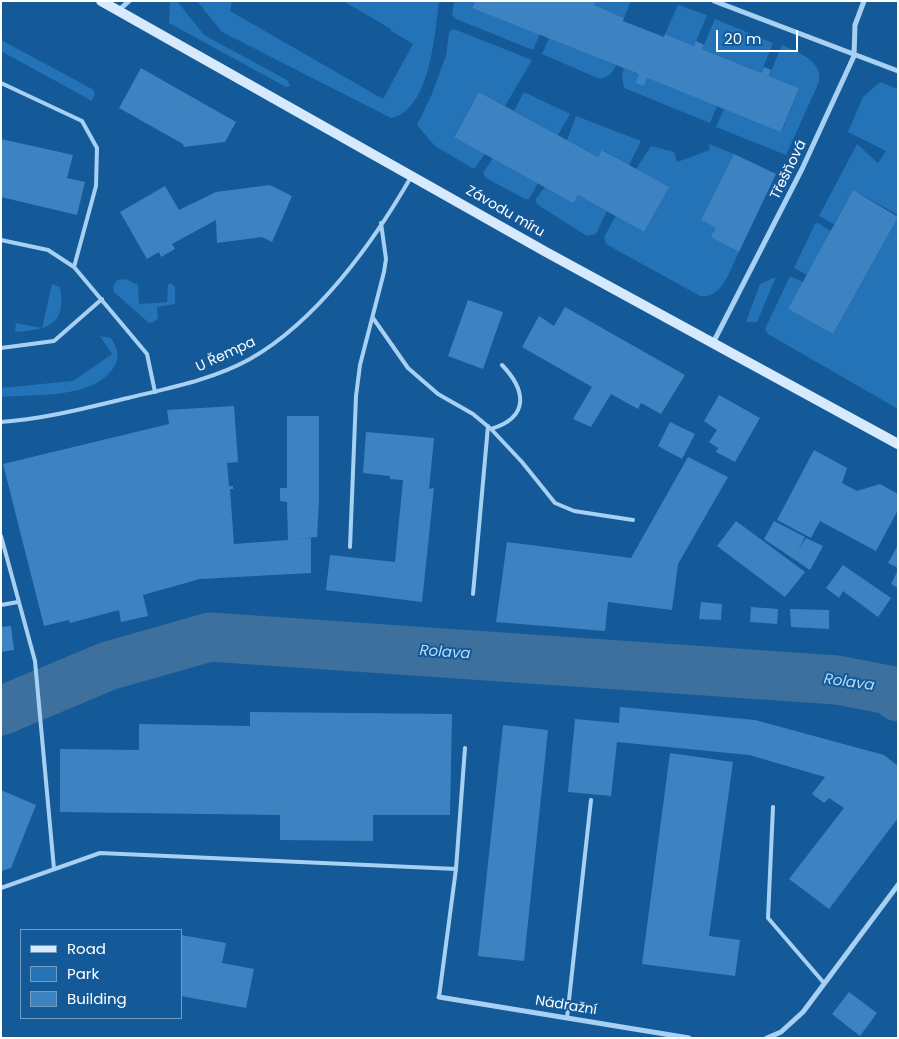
<!DOCTYPE html>
<meta charset="utf-8">
<style>
body{margin:0}
#map{position:relative;width:899px;height:1039px;overflow:hidden;background:#145a99;font-family:Poppins,sans-serif}
canvas{display:block}
.frame{position:absolute;inset:0;border:2px solid #fff;pointer-events:none}
.legend{position:absolute;left:20px;top:929px;width:162px;height:90px;box-sizing:border-box;background:#145a99;border:1px solid #729cc2;margin:0;padding:6px 9px;list-style:none;font-size:15px;color:#fff}
.legend li{display:flex;align-items:center;gap:10px;height:25px}
.legend b{width:25px;border:1px solid #729cc2}
.scale{position:absolute;left:716px;top:30px;width:82px;height:22px;box-sizing:border-box;border:2px solid #fff;border-top:0;padding-left:6px;font-size:15px;line-height:18px;white-space:nowrap;color:#fff;-webkit-text-stroke:4px #145a99;paint-order:stroke}
</style>
<div id="map">
<canvas width="899" height="1039"></canvas>
<div class="frame"></div>
<ul class="legend">
<li><b style="height:6px;background:#d7eafd"></b>Road</li>
<li><b style="height:14px;background:#2373b6"></b>Park</li>
<li><b style="height:14px;background:#3d83c1"></b>Building</li>
</ul>
<div class="scale">20 m</div>
</div>
<script>
const c = document.querySelector('canvas').getContext('2d');
c.lineJoin = 'round';
function fill(path, color) {
  c.fillStyle = color;
  c.fill(path, 'evenodd');
}
function trace(path, color, width, dash) {
  c.strokeStyle = color;
  c.lineWidth = width;
  c.lineCap = dash ? 'butt' : 'round';
  c.setLineDash(dash || []);
  c.stroke(path);
}
function label(font, color, halo, rows, align = 'center') {
  c.font = font + ' Poppins,sans-serif';
  c.lineWidth = 4;
  c.setLineDash([]);
  c.textBaseline = 'middle';
  c.strokeStyle = halo;
  c.fillStyle = color;
  for (const [text, x, y, turn = 0] of rows) {
    c.save();
    c.translate(x, y);
    c.rotate((+turn || 0) * Math.PI / 180);
    c.textAlign = isNaN(turn) ? turn : align;
    if (halo) c.strokeText(text, 0, 0);
    c.fillText(text, 0, 0);
    c.restore();
  }
}
fill(new Path2D(`
 M170,1h7l27,34 83,45 3,6 -4,1 -117,-64z
 M197,1h35l-2,10 153,88 30,-55 -22,-13v-2l-48,-28h96c-4,32 -9,110 -48,117l-169,-86z
 M454,1h21l-3,6 68,27 -7,16 -77,-31 -4,-4z
 M596,1h35l-7,17 -30,-13z
 M678,5l29,10 -13,31 -29,-12z
 M715,19l58,24 -12,30 -59,-24z
 M454,29l78,31 -27,46 -26,-14 -25,44 31,18 -11,15 -39,-23 -18,-21 14,-29 15,-40 3,-24z
 M549,38l67,27c-3,8 -8,12 -16,14l-58,-25z
 M1,40l91,49 3,4 -3,8 -91,-50z
 M782,45c17,8 40,15 37,37l-33,73 -70,-28 8,-18 58,22 17,-43 -30,-12z
 M624,68l15,6 -1,10 6,2 3,-8 70,28 -7,17 -86,-35 -2,-14z
 M880,82l18,7v126l-45,-25 -19,34 -15,-8 38,-72 21,19 8,-12 -38,-19 15,-35z
 M524,92l46,22 -12,21 -44,-24z
 M576,116l65,25 -12,24 -26,-15 -5,7 -31,-17z
 M709,144l25,10 -31,67 13,7 -4,9 27,15c-9,17 -16,47 -39,44l-94,-52 -2,-7 12,-21 28,16 24,-45 -32,-18 15,-23 23,6 3,10 33,-12z
 M493,158l45,25 -9,16h-4l-39,-21 -3,-5z
 M545,187l28,15 5,-7 29,16 -11,23 -9,2 -49,-31 -3,-5z
 M898,217v192l-130,-75 -3,-5 25,-53 13,6 -15,27 45,25z
 M818,223l13,8 -24,44 -13,-7 21,-44z
 M776,277l-19,45h-11l14,-38z
 M126,279l12,6 1,19 28,-2 1,-17 3,-2 4,4v17l-18,3 1,11 -4,4 -5,1 -35,-31 -1,-5 4,-7z
 M52,284l8,3c7,38 -13,43 -45,45l1,-9 26,5z
 M100,336l11,2c7,12 10,20 1,32 -22,29 -77,24 -111,27v-9l72,-7 39,-27z`), '#2373b6');
trace(new Path2D(`
 M1,711l107,-45 102,-29 627,43 52,10 9,7`), '#3e709d', 49);
fill(new Path2D(`
 M475,1h121l-2,4 30,13 -1,3 41,16 1,-3 29,12 2,-5 8,4 -2,4 59,24 3,-6 7,3 -2,6 30,12 -18,44 -134,-54 -3,8 -6,-2 -2,-2 3,-8 -167,-66z
 M141,68l95,54 -11,20 -41,5 -1,-3 -64,-36z
 M479,92l119,65 4,-7 67,37 -25,45 -66,-37 -5,8 -119,-66z
 M1,139l72,16 -6,23 18,4 -8,33 -76,-18z
 M734,154l42,20 -37,78 -28,-15 5,-9 -15,-8z
 M270,185l22,11 -20,46 -10,-5 -45,6 -1,-23 -44,24 3,5 -14,8 -2,-5 -12,7 -27,-47 45,-26 14,24 37,-18z
 M853,190l45,27 -65,117 -45,-25z
 M468,300l35,12 -20,57 -35,-13z
 M565,307l120,68 -24,39 -20,-11 -3,6 -27,-15 -20,33 -18,-8 19,-32 -70,-40 17,-31 15,10z
 M719,395l41,23 -25,44 -19,-10 2,-4 -9,-6 8,-12 -13,-9z
 M234,406l4,56 -11,1 2,23h4v3h-3l4,55 54,-4 -1,-38 -7,-1v-13h7v-72h32v85l-2,36 -22,2 16,-1v35l-111,6 -57,16 5,21 -27,6 -2,-12 -49,13 -1,-3 -25,6 -41,-162 166,-40 -2,-14z
 M670,422l25,12 -13,25 -24,-13z
 M366,432l68,6 -5,51 5,-1 -12,114 -96,-12 4,-35 65,7 8,-82 -13,-1v-3l-27,-3z
 M814,450l33,18 -5,15 15,8 23,-7 18,10v16l-22,41 -56,-30 -9,17 -34,-18z
 M688,457l40,20 -50,87 -6,46 -64,-8 -3,29 -109,-9 11,-80 124,16z
 M736,521l69,51 -20,25 -68,-51z
 M774,521l31,16 -7,14 8,-13 17,8 -13,24 -46,-31z
 M898,545v23l-10,-5z
 M843,565l48,33 -13,19 -35,-26 -4,7 -13,-10z
 M898,570v18l-7,-4z
 M701,602l21,2 -1,16 -22,-1z
 M751,607l27,2 -1,15 -27,-2z
 M790,609l39,1v19l-38,-2z
 M11,626l3,24 -13,2v-25z
 M620,707l135,13 129,35 14,11v52l-69,91 -40,-30 55,-71 -15,-10 -5,5 -12,-9 13,-17 -76,-22 -132,-13 -6,54 -43,-4 7,-73 44,4z
 M250,712l202,2 -2,101h-77v26l-93,-1v-25l-220,-3v-63l79,1v-26l111,2z
 M503,725l45,5 -24,231 -46,-5z
 M670,753l63,9 -24,174 31,4 -5,36 -93,-12z
 M1,790l35,15 -25,63 -10,3z
 M181,935l45,8 -4,20 32,6 -8,39 -65,-12z
 M849,992l28,21 -17,23 -28,-22z`), '#3d83c1');
trace(new Path2D(`
 M1,83l81,38 15,27 -1,38 -22,81
 M1,240l47,10 26,17 73,87 8,38
 M373,318l35,50 30,26 35,20 18,15 31,33 33,41 19,8 59,9
 M1,348l53,-7 48,-42
 M1,422c43,-3 85,-14 127,-24 41,-10 84,-18 122,-39 67,-38 123,-116 161,-182
 M491,429c39,-12 35,-39 11,-64
 M1,536l34,125 19,208
 M350,547l6,-151 4,-31 24,-93 2,-13 -5,-36
 M473,594l15,-168
 M1,605l17,-3
 M773,807l-5,111 56,65
 M1,888l99,-35 356,16
 M439,997l17,-128 9,-121
 M567,1018l24,-218`), '#a7d0f3', 4);
trace(new Path2D(`
 M714,1l184,70
 M118,11l11,-10
 M713,343l89,-174 52,-113 1,-31 9,-24
 M439,997l250,41
 M767,1038l14,-6 22,-20 95,-127`), '#a7d0f3', 5);
trace(new Path2D(`
 M101,1l445,251 352,192`), '#d7eafd', 10);
label('14px', '#fff', '#145a99', [
 ["Třešňová",789,170,-64],
 ["Závodu míru",505,212,30],
 ["U Řempa",226,355,-25],
 ["Nádražní",566,1006,9]
]);
label('italic 15px', '#b4daf9', '#145a99', [
 ["Rolava",445,653,4],
 ["Rolava",849,683,8]
]);
</script>
